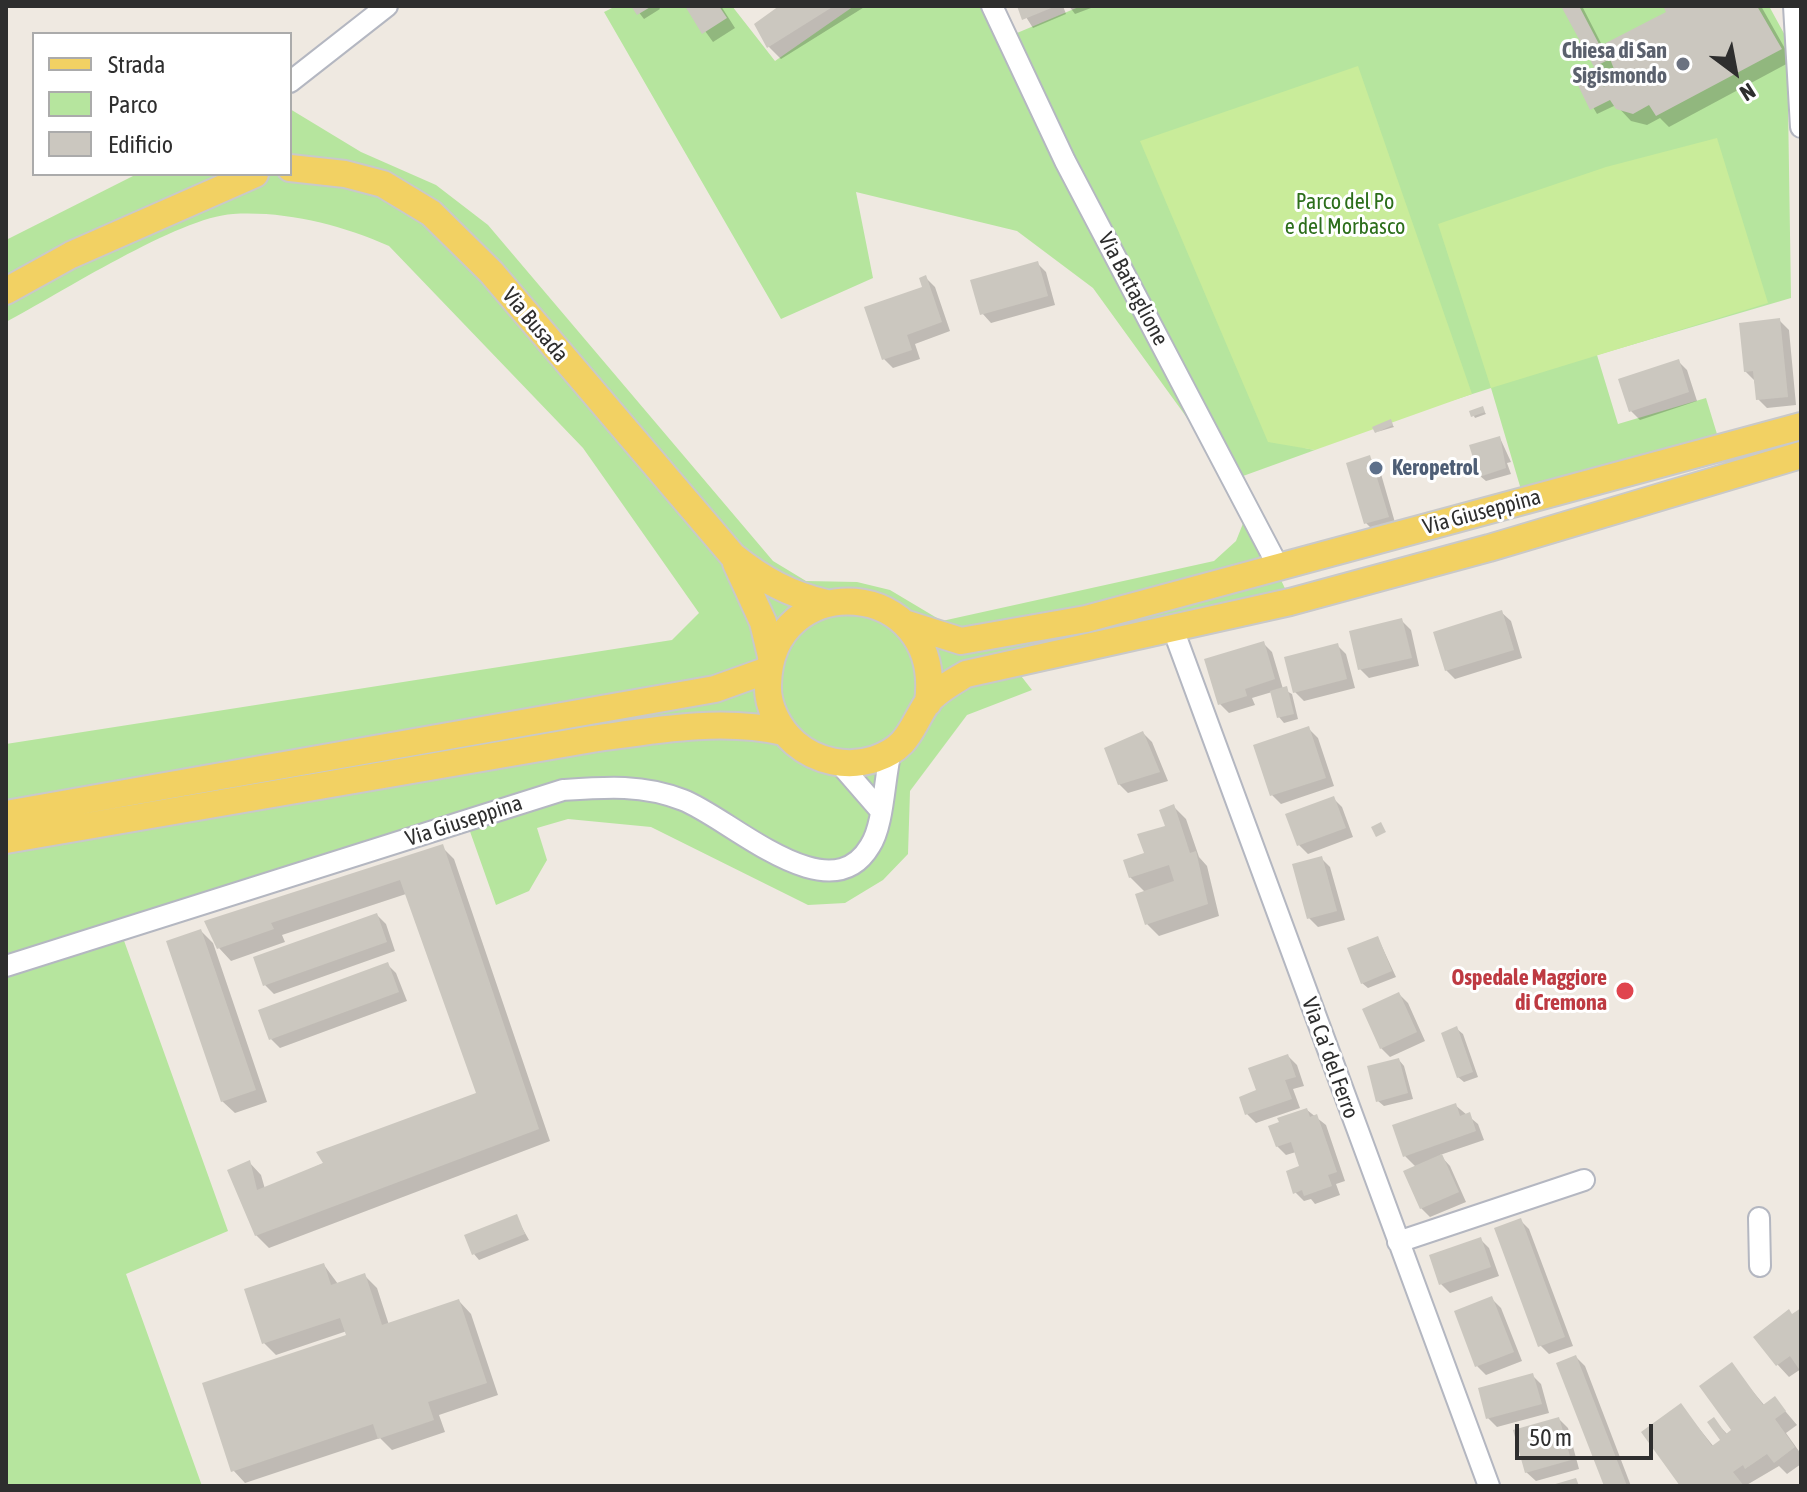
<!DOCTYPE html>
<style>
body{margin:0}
#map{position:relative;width:1807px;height:1492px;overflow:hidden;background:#efe9e1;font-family:"Asap Condensed",sans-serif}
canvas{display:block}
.frame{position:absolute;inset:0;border:8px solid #2e2e2e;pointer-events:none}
.legend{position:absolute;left:32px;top:32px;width:260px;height:144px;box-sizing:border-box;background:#fff;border:2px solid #ababab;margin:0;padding:10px 14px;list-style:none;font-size:24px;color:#2e2e2e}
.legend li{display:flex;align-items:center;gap:16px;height:40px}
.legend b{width:40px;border:2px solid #ababab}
.north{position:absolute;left:1695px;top:32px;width:80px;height:80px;-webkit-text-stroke:6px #fff;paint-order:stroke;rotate:148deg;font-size:22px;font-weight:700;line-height:32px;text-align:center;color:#2e2e2e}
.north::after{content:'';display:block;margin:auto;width:28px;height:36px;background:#2e2e2e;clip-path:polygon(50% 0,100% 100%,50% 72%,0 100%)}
.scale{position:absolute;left:1515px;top:1424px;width:138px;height:36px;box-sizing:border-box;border:4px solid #2e2e2e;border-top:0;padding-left:10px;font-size:24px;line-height:28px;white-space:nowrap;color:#2e2e2e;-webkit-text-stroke:6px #fff;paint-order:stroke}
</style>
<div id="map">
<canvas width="1807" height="1492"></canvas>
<div class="frame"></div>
<ul class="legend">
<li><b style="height:10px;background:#f2d163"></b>Strada</li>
<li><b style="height:22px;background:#b6e59e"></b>Parco</li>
<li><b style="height:22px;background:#cbc7bf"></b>Edificio</li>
</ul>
<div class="north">N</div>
<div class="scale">50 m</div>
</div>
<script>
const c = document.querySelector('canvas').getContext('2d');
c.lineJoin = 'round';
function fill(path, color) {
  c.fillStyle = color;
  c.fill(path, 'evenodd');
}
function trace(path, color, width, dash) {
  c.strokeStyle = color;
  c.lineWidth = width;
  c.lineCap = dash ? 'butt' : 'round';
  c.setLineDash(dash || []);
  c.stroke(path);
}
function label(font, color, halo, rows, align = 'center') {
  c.font = font + ' "Asap Condensed",sans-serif';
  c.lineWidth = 6;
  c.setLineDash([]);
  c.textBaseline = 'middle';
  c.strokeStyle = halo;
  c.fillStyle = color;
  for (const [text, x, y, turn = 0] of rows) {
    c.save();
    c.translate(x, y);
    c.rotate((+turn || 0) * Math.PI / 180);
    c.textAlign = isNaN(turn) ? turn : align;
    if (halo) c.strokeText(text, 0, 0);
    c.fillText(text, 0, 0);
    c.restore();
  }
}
fill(new Path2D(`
 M616,6h116l43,55 79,-55h145l18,27 64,-27h688l18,33 4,259 -194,57 21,69 88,-26 11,36 -195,59 -31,-105 -186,60 10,2 -83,30 -139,-192 -76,-57 -161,-39 17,86 -92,41 -177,-307z
 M290,109l71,43 75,33 52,40 285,336 33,20 51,1 33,8 52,31 272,-60 22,-20 12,-30 43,90 -280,62 21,27 -65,25 -57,76 -2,63 -25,26 -38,23 -37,2 -157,-78 -83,-8 -31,9 10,32 -18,31 -33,14 -29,-82 -345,112 106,296 -102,43 76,212h-196v-742l666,-104 27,-27 -116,-165 -194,-202c-48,-21 -102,-35 -156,-32 -54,3 -174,80 -227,108v-82l131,-66h153z`), '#b6e59e');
fill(new Path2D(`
 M1358,66l114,328 -157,56 -47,-8 -128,-301z
 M1717,138l51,165 -277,85 -53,-164 168,-57z`), '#c9ec9a');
fill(new Path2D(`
 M634,6h24l2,3 -16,10z
 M687,6h34l14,22 -22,14z
 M783,6h83l-85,53 -12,-12 -12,-22z
 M1019,6h44l3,8 -33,14z
 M1069,6h21l1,2 -16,6z
 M1564,6h18l21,41 70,-26 -7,-15h95l31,55 -123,66 -9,-9 -13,7 -16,-4 -15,-16 -19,9 -21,-36 20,-10 10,20 10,-19 -11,6 -9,-9z
 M1037,263l9,9 9,33 -64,18 -9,-10z
 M926,278l9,9 15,44 -35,13 5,15 -27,9 -9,-9 41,-70z
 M1780,321l9,9 7,75 -29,3 -9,-9 -4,-19 -9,-9z
 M1678,361l9,9 10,31 -57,19 -9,-9z
 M1484,411l2,3 -11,4 -3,-6z
 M1392,424l2,3 -17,5z
 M1500,438l11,24 -4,1 4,11 -25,7 -6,-5z
 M1370,458l9,9 17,59 -21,6 -9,-9z
 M1501,612l10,9 11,37 -67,21 -9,-9z
 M1402,621l9,9 8,36 -50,12 -9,-9z
 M1263,643l9,9 11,37 9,5 6,25 -14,4 -5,-6 -7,-25 -20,6 3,7 -26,8 -9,-9z
 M1337,645l9,9 9,34 -51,13 -9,-9z
 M1309,729l9,9 16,48 -53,18 -9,-9z
 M1143,733l9,9 16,39 -40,12 -9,-9z
 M1333,798l9,9 11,30 -45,17 -9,-9z
 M1174,807l12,12 13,38 8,9 12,50 -60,20 -12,-12 -2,-32 -15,-15 37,-50z
 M442,847l12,12 96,282 -281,107 -13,-13 -7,-73 12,13 4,14 214,-95 -73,-200 -124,41 3,7 -54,19 -12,-13 -13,-26z
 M1321,858l9,9 15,53 -27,7 -9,-9z
 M377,915l9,9 9,27 -121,43 -9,-9z
 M201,931l12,12 54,159 -32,11 -13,-12z
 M1378,938l18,39 -28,11 -6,-5z
 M387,964l9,9 11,28 -127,47 -9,-9z
 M1399,994l9,9 17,38 -35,16 -9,-9z
 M1457,1029l6,5 15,43 -14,5 -6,-5z
 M1288,1056l9,9 7,21 -11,3 7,19 -44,15 -9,-9 12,-22z
 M1399,1060l5,6 9,33 -29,7 -6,-5z
 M1455,1105l23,19 6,16 -44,15 10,11 16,36 -36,15 -9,-9 -5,-41 -11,-11z
 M1307,1110l19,15 19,56 -9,3 4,11 -25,9 -4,-5 -7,2 -9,-9 7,-24 -6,-16 -10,3 -9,-9z
 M516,1217l13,23 -50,20 -5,-6z
 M1520,1220l9,9 44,117 -24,8 -9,-9z
 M1480,1239l9,9 10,28 -49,17 -9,-9z
 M324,1265l14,19 27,-8 12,12 12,37 70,-24 12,13 27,81 -59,20 6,17 -53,18 -12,-12 -135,45 -12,-13 116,-134 -2,-5 -71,24 -13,-13z
 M1492,1299l9,9 21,53 -36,14 -9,-9 -21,-54z
 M1789,1312l12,57 -12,8 -12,-13z
 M1576,1357l9,9 46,120h-25z
 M1731,1365l34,41 10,-7 22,26 -11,8 15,21v10l-14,10 -8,-8 -34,20h-63l-1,-80 33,41 8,-7 -8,-20 14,15 5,-5z
 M1532,1375l9,9 8,29 -52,14 -9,-9z
 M1559,1419l9,9 11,41 -43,12 -10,-9z`), '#0003');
fill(new Path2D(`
 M631,6h21l-15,9z
 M685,6h34l8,12 -25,16z
 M779,6h55l-67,42 -13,-24z
 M1017,6h39l-34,14z
 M1561,6h18l21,40 66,-34 -3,-6h94l25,43 -126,67 -7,-11 -16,9 -17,-5 -6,-9 -20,10 -16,-33 20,-10 10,20 10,-18 -4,-10 -16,8z
 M1038,261l10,35 -68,19 -10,-35z
 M926,275l16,47 -35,13 5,15 -30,10 -18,-53 58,-20 -3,-9z
 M1780,318l8,79 -32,3 -3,-29 -9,1 -5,-49z
 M1679,359l10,33 -60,20 -11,-33z
 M1483,406l2,6 -14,5 -2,-6z
 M1391,419l2,6 -18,8 -3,-6z
 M1500,436l6,32 -27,9 -10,-32z
 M1370,455l19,62 -25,7 -18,-61z
 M1502,610l12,40 -69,21 -12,-39z
 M1402,618l10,40 -54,12 -9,-39z
 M1264,641l11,38 -30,10 2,7 -29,9 -14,-46z
 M1338,643l9,36 -54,14 -9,-36z
 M1287,686l7,28 -17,4 -7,-27z
 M1309,726l17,52 -56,18 -17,-51z
 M1143,731l17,41 -42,13 -14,-37z
 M1334,796l12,32 -49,18 -12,-32z
 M1174,804l16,49 6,-2 12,53 -63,21 -10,-31 39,-13 -5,-16 -40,13 -6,-18 21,-7 -7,-19 28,-8 -6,-16z
 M1381,822l5,10 -10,5 -5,-10z
 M443,844l96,285 -284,107 -28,-66 23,-10 7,30 66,-27 -7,-11 160,-59 -76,-213 -129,43 3,6 -57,20 -13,-28z
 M1322,856l15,55 -30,8 -15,-55z
 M377,913l10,29 -124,44 -10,-29z
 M201,929l55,161 -35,12 -55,-161z
 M1378,936l14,35 -31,13 -14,-36z
 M388,962l11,30 -130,48 -11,-30z
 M1399,992l18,40 -37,17 -18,-40z
 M1457,1026l16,46 -16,6 -16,-45z
 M1288,1054l8,23 -11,3 7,19 -47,16 -6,-18 17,-7 -8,-22z
 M1399,1058l9,35 -32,9 -9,-36z
 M1456,1103l4,13 10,-4 6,19 -73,26 -11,-32z
 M1307,1108l3,9 7,-3 20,58 -9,3 4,11 -28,10 -2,-6 -9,4 -7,-23 13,-5 -8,-24 -15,5 -8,-21 11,-4 -2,-4z
 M1442,1154l17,38 -39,17 -17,-38z
 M517,1214l8,20 -53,21 -8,-20z
 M1521,1218l44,119 -27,10 -44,-119z
 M1481,1237l10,30 -52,18 -10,-30z
 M324,1263l7,22 34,-12 17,52 77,-26 28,84 -59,19 6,18 -56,19 -5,-15 -142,48 -29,-89 144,-48 -6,-17 -78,26 -18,-55z
 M1492,1296l22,56 -39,15 -21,-56z
 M1801,1308v64l-11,-16 -14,10 -23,-29 36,-28 3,5z
 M1576,1355l51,131h-23l-48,-123z
 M1732,1362l31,43 12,-9 11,15 -11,8 20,28 -21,16 -7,-9 -22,15 -2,-4 -10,7 11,14h-64l-39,-54 40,-29 31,43 8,-6 -13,-18 7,-5 12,17 5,-4 -32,-44z
 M1533,1373l9,31 -56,15 -8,-31z
 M1559,1417l12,43 -46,13 -12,-43z
 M1576,1478l3,8h-26l-1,-1z`), '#cbc7bf');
const minor = new Path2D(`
 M992,6l73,155 214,407
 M1794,6l7,121
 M290,82l97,-76
 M1173,629l316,857
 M839,763l40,46
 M6,966l557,-176c42,-3 80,-6 120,10 47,18 146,115 187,46 14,-21 14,-68 21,-95
 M1759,1218l1,48
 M1398,1242l186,-62`);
const major = new Path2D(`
 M290,168l55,6 38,10 48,29 60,59 242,284c30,24 56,38 93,47
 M6,291l65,-36 184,-81
 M736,563l27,59 8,34
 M907,624l54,17 125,-22 715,-193
 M928,703c17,-127 -158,-137 -160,-18 -1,21 11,44 27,58 22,19 53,25 80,16 34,-12 35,-30 52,-56 9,-12 26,-21 39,-29l324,-72 199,-54 312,-93
 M6,814l709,-125 53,-19
 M6,840l586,-101c64,-9 129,-21 192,-7`);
trace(minor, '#b4b7c1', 24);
trace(major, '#c9c9c9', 30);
trace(minor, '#fff', 20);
trace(major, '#f2d163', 26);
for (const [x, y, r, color] of [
 [1683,64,8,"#6b7280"],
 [1376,468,8,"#5c6f8a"],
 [1625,991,10,"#e0444e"]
]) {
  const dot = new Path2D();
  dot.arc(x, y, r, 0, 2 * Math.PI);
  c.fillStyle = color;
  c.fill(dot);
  trace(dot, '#fff', 3);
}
label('bold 22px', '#5b616d', '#fff', [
 ["Chiesa di San",1667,51],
 ["Sigismondo",1667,76]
], 'right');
label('22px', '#2c6e1b', '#fff', [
 ["Parco del Po",1345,202],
 ["e del Morbasco",1345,227]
]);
label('22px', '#2e2e2e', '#fff', [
 ["Via Battaglione",1133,289,62],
 ["Via Busada",535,325,50],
 ["Via Giuseppina",1482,512,-15],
 ["Via Giuseppina",464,821,-18],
 ["Via Ca' del Ferro",1330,1058,70]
]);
label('bold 22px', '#4e5e75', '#fff', [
 ["Keropetrol",1392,468]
], 'left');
label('bold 22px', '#be3a42', '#fff', [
 ["Ospedale Maggiore",1607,978],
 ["di Cremona",1607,1003]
], 'right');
</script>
